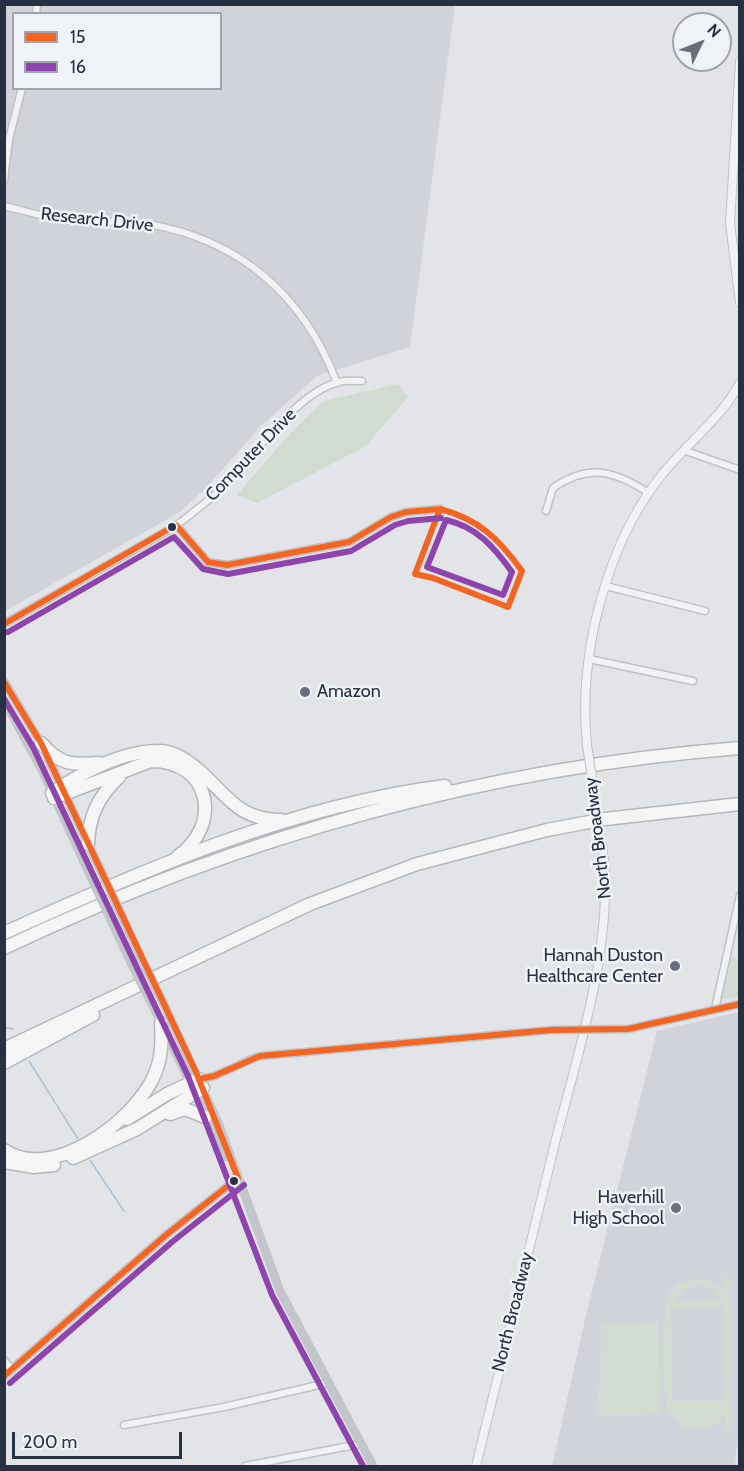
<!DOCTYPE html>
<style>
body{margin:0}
#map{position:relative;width:744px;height:1471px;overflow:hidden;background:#e2e4e7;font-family:Cabin,sans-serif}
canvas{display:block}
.frame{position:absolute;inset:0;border:6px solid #283141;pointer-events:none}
.legend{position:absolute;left:12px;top:12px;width:210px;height:78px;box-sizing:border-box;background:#eff2f7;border:2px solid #9fa5ae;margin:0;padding:8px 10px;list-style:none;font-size:18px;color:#283141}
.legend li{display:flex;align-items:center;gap:12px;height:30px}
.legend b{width:30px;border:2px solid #9fa5ae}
.north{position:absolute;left:672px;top:12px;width:60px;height:60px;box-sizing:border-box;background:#eff2f7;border:2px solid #9fa5ae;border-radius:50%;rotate:47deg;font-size:16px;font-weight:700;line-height:24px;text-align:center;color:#283141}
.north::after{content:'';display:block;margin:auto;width:21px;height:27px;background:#69707b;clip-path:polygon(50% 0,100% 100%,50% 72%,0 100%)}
.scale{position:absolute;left:12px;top:1432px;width:170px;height:27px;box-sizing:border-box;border:3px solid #283141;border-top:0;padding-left:8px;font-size:18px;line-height:21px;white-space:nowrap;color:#283141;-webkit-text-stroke:4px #eff2f7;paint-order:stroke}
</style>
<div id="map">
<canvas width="744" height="1471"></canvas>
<div class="frame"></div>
<ul class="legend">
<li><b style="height:8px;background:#f26522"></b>15</li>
<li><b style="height:8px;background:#8e44ad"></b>16</li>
</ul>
<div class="north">N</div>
<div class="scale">200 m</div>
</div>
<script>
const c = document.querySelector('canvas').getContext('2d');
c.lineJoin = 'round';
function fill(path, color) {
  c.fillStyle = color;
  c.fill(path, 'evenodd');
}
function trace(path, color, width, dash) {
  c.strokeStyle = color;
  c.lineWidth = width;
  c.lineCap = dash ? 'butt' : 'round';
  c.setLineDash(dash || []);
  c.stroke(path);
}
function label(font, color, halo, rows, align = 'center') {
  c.font = font + ' Cabin,sans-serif';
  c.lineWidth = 5;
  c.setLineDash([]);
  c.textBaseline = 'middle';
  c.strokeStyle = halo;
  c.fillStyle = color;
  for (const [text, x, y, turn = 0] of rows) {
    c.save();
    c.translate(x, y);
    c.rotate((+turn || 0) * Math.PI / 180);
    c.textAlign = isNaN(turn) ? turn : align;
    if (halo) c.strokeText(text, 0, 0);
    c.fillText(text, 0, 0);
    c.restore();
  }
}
fill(new Path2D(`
 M5,5h450l-45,342 -93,29 -55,49 -57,64 -25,23 -175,99zM14,14h206v74h-206z
 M739,1012l1,411 -5,43h-183l35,-155 70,-280z`), '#d0d3da');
fill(new Path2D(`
 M398,384l10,13 -42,49 -109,57 -20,-8 55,-64 32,-30z
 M729,954l10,6v37l-19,2z
 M723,1278h8l1,156h-7v-17c-17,16 -47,18 -57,-8 -6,-13 -6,-96 -1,-110 8,-25 40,-24 56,-8zM697,1285l15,4 9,11 -48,1 11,-12zM721,1308l3,3 1,88h-53l-1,-90z
 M658,1322l3,92 -59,3 -4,-4c0,-30 4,-60 3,-90z`), '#d2dbd2');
trace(new Path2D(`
 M4,1027l9,2
 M29,1061l49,78
 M90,1160l34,51`), '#afc0d3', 1.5);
const minor = new Path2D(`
 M36,14l1,-10
 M4,180l5,-41 13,-51
 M4,206c26,6 50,14 76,16 23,1 46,-2 68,2 93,16 156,72 189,159
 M683,450l57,20
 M546,511l7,-23c36,-25 62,-17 96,5
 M176,525l32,37 19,3 122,-23 42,-25 15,-5 34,-3
 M606,586l99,25
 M4,624l170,-97c16,-12 32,-24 47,-38 31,-30 75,-97 118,-107 7,-2 16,-1 23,-1
 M589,659l104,22
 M715,1009l25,-114
 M4,1360l8,10
 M4,1376l162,-141 72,-57
 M124,1425l100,-18 103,-24
 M245,1466l115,-22`);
const tertiary = new Path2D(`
 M740,61l-10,162 10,80
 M587,745c-9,-88 18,-197 73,-268 25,-32 60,-57 80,-94
 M476,1466c26,-109 53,-218 80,-327 23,-90 62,-208 45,-300`);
const motorway = new Path2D(`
 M41,743c19,22 30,22 58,20
 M52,793c29,-20 70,-42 106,-42 16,-1 32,11 44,22 27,25 38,47 79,47
 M54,798l97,-37c60,0 72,64 26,96
 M88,844c1,-28 10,-47 31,-67
 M4,933c139,-63 289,-128 441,-147
 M4,948c232,-110 479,-180 736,-200
 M4,1049l306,-145 107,-40 130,-34 58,-11 135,-15
 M4,1063l89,-48
 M170,1114l15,-5 20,8
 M127,1119l40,-25 32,-15
 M4,1150c48,33 129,-29 149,-72 9,-18 9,-35 8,-55
 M73,1158l64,-29 66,-41
 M4,1162l30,5 20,-2`);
trace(minor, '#c0c2c5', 9);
trace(tertiary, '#c0c2c5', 10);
trace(motorway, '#b4b7bc', 15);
trace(minor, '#f1f2f3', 6);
trace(tertiary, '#f1f2f3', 8);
trace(new Path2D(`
 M4,681l37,62 61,130
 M4,700l38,70 48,105
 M122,916l19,42
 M111,920l20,43
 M163,1002l56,123 61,166 93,175
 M154,1008l72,149
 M199,1079c20,-1 41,-17 61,-23l291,-26 77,-1 112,-25`), '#c2c5c9', 9);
trace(motorway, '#f5f5f6', 12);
const tertiaryBridge = new Path2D(`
 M587,745l14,94`);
trace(tertiaryBridge, '#c0c2c5', 10, []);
trace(tertiaryBridge, '#f1f2f3', 8);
trace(new Path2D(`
 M102,873l20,43
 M90,875l21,45
 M141,958l22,44
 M131,963l23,45`), '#c2c5c9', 9);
trace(new Path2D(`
 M440,509c39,10 59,30 82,62l-14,36 -75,-29 -18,-4z
 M4,624l172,-99 32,37 19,3 122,-23 42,-25 15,-5 34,-3
 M4,682l37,61 155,329 42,106
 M199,1079l15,-3 46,-20 291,-26 77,-1 112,-25
 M4,1376l162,-141 72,-57`), '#f26522', 6);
trace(new Path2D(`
 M446,520c31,7 48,27 66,52l-9,23 -76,-28z
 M8,632l166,-95 29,32 25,5 123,-23 44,-26 13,-4 33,-3
 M4,699l29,48 155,329 84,219 91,171
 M10,1383l162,-141 72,-57`), '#8e44ad', 6);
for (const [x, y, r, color] of [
 [172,527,5,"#283141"],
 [305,692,6,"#69707b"],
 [675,966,6,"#69707b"],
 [234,1181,5,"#283141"],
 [676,1208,6,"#69707b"]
]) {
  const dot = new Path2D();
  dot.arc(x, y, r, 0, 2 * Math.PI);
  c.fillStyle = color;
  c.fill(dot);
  trace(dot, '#eff2f7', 2);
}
label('18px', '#283141', '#eff2f7', [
 ["Research Drive",97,220,6],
 ["Computer Drive",251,455,-46],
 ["North Broadway",598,838,-97],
 ["North Broadway",513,1312,-76]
]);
label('18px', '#283141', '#eff2f7', [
 ["Amazon",317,692,"left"],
 ["Hannah Duston",663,956],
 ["Healthcare Center",663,977],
 ["Haverhill",664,1198],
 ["High School",664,1219]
], 'right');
</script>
